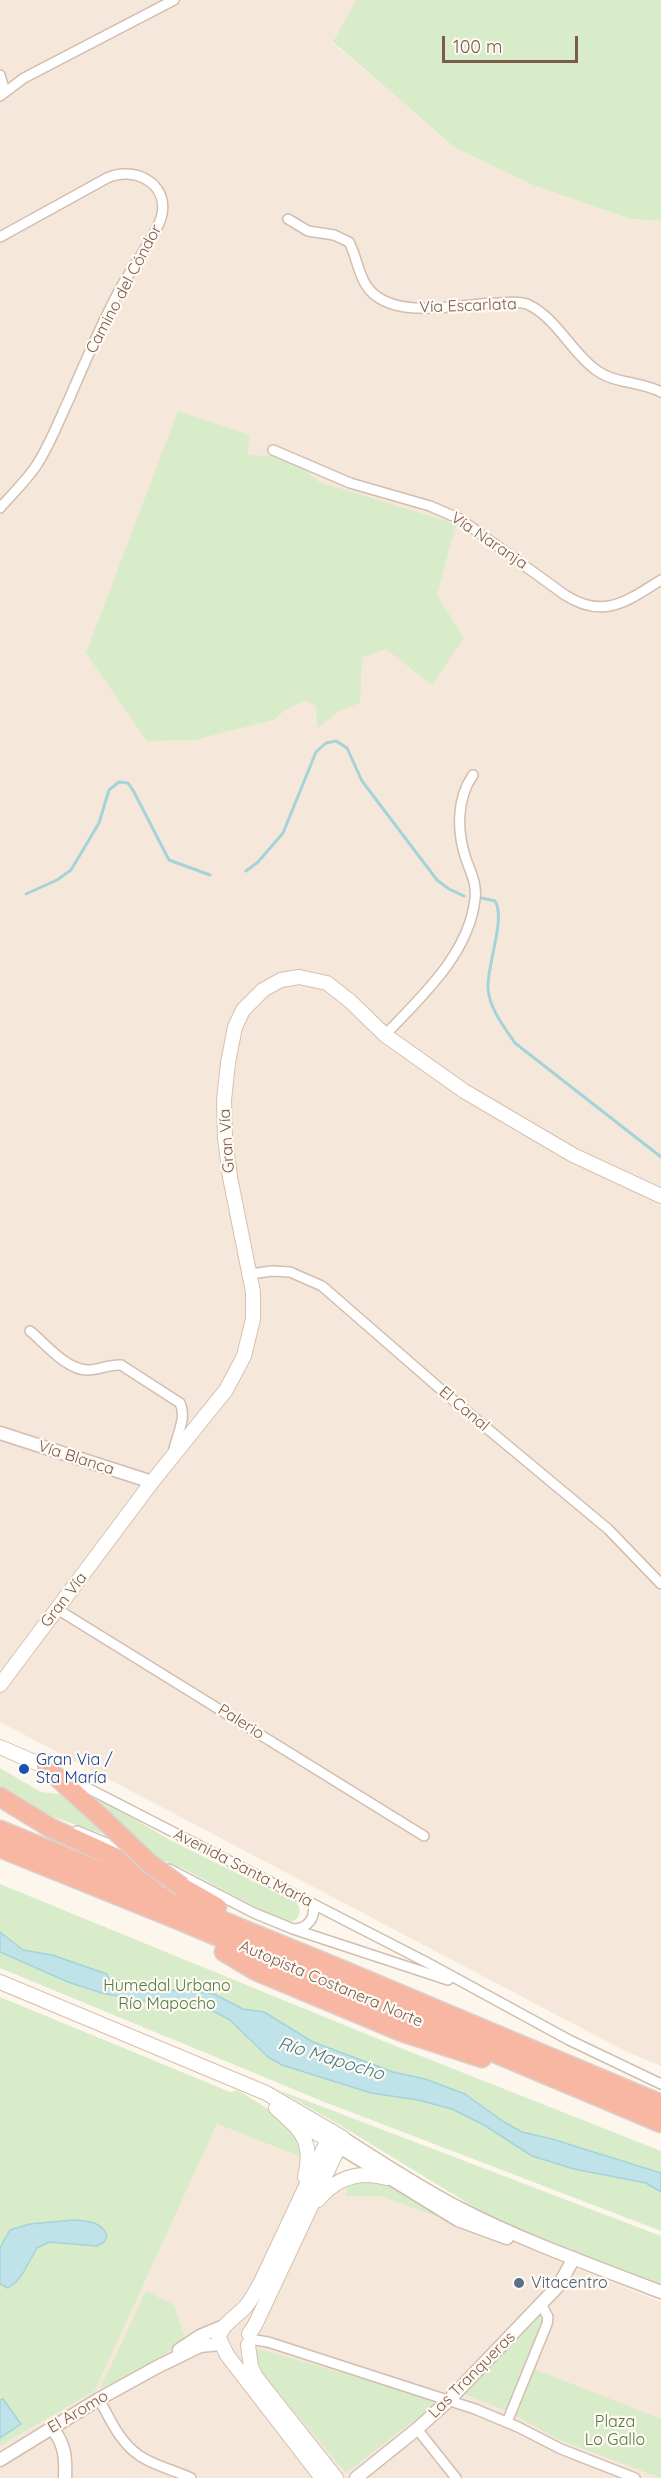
<!DOCTYPE html>
<meta charset="utf-8">
<style>
body{margin:0}
#map{position:relative;width:661px;height:2478px;overflow:hidden;background:#fdf6ec;font-family:Quicksand,sans-serif}
canvas{display:block}
.scale{position:absolute;left:442px;top:36px;width:136px;height:27px;box-sizing:border-box;border:3px solid #7a5c4d;border-top:0;padding-left:8px;font-size:18px;line-height:21px;white-space:nowrap;color:#7a5c4d;-webkit-text-stroke:4px #fffaf3;paint-order:stroke}
</style>
<div id="map">
<canvas width="661" height="2478"></canvas>
<div class="scale">100 m</div>
</div>
<script>
const c = document.querySelector('canvas').getContext('2d');
c.lineJoin = 'round';
function fill(path, color) {
  c.fillStyle = color;
  c.fill(path, 'evenodd');
}
function trace(path, color, width, dash) {
  c.strokeStyle = color;
  c.lineWidth = width;
  c.lineCap = dash ? 'butt' : 'round';
  c.setLineDash(dash || []);
  c.stroke(path);
}
function label(font, color, halo, rows, align = 'center') {
  c.font = font + ' Quicksand,sans-serif';
  c.lineWidth = 4.5;
  c.setLineDash([]);
  c.textBaseline = 'middle';
  c.strokeStyle = halo;
  c.fillStyle = color;
  for (const [text, x, y, turn = 0] of rows) {
    c.save();
    c.translate(x, y);
    c.rotate((+turn || 0) * Math.PI / 180);
    c.textAlign = isNaN(turn) ? turn : align;
    if (halo) c.strokeText(text, 0, 0);
    c.fillText(text, 0, 0);
    c.restore();
  }
}
fill(new Path2D(`
 M0,0h356l-23,43 121,104 76,37 100,35 31,2v1845l-34,-14 -627,-330z
 M217,2124l444,178v176h-661v-32l95,-55z`), '#f5e8da');
fill(new Path2D(`
 M356,0h305v221l-31,-2 -100,-35 -76,-37 -121,-105z
 M178,411l72,24 -3,20 37,2 15,7 20,18 137,42 -19,71 27,43 -32,47 -46,-36 -24,8 -2,46 -19,7 -24,18 -1,-22 -11,-6 -21,11 -11,9 -79,20 -47,1 -61,-88z
 M0,1768l41,24 19,2 16,9 30,32 -53,-18 -53,-29z
 M93,1795l77,45 127,63c4,7 4,13 -3,18l-10,1 -98,-52 -31,-13 -25,-22z
 M0,1884l388,159 273,108v80l-339,-130 -322,-133z
 M0,1997l230,95 7,-2c24,15 65,34 63,67l-83,-33 -122,267 -95,55z
 M276,2089l385,147v50l-164,-65 -159,-97z
 M355,2178h25l83,48 -83,-30h-33v-11z
 M146,2291l28,14 12,36 -47,29 -39,19z
 M538,2315h2l3,6 -19,44 137,54v59l-99,-37 -55,-30 -45,-18z
 M259,2349l180,52 -93,72 -86,-102 -5,-20z`), '#d8ecc9');
const water = new Path2D(`
 M0,1932l23,18 29,5 55,19 1,4 52,12 34,1 20,3 29,15 21,3 49,30 80,30 32,7 40,15 39,28 18,10 30,7 109,34v19l-15,-9 -72,-14 -42,-13 -48,-31 -32,-16 -34,-9 -47,-7 -89,-28 -14,-8 -38,-37 -28,-15 -37,-4 -16,1 -47,-9 -34,-11 -68,-30z
 M74,2220c13,1 28,1 33,16l-3,6 -7,4 -48,-4 -12,6 -14,25 -7,9 -8,6 -8,-4v-36l10,-18 20,-6z
 M3,2399l18,25 -21,14v-38z`);
fill(water, '#bfe3e8');
trace(water, '#a5d3da', 1.5);
trace(new Path2D(`
 M246,871l12,-9 25,-29 33,-81 10,-9 10,-2 11,7 15,33 75,99 12,9 15,7
 M26,894l31,-14 14,-10 28,-47 10,-33 10,-8 9,1 6,9 35,68 41,15
 M477,897l18,4c11,18 -8,63 -7,87 1,20 16,39 27,55l146,114`), '#a5d3da', 3);
const minor = new Path2D(`
 M0,75l5,17
 M0,96l24,-18 150,-78
 M288,219l20,12 26,4 15,7c8,15 9,33 19,46 26,34 94,15 131,15 9,-1 19,-2 28,1 29,13 44,48 69,66 19,14 44,11 65,22
 M0,237l107,-59c26,-12 61,4 55,36 -2,16 -33,58 -42,75 -19,35 -34,71 -50,108 -11,23 -20,48 -34,69 -10,15 -24,28 -36,42
 M273,450l77,33 80,23 30,13 105,76c39,25 62,6 96,-15
 M385,1035c36,-38 84,-81 90,-136 2,-15 -4,-26 -9,-40 -9,-26 -10,-60 7,-84
 M250,1274l22,-3 18,1 32,14 131,114 155,129 53,55
 M30,1331c16,13 36,39 58,39 11,0 21,-6 33,-5l59,38c8,17 -6,35 -7,53
 M57,1609l367,227
 M66,1777l360,185 143,78 92,44
 M77,1831l54,22
 M169,1869l85,44 39,16 155,51
 M294,1929c14,-1 22,-11 19,-25
 M249,2339l19,3 207,67 43,18 43,22 74,29
 M99,2399c11,20 21,44 41,57 15,10 34,14 51,22
 M507,2422l40,-98 1,-7 -7,-13
 M417,2429l39,49`);
const tertiary = new Path2D(`
 M0,1433l152,49
 M343,2138c38,24 77,50 118,71 64,33 133,57 200,83
 M333,2143l125,77 49,18
 M179,2350l21,-14 24,-10
 M52,2428c13,16 14,30 13,50
 M0,2460l99,-61 58,-32 43,-21 20,-2
 M356,2478l61,-49 31,-28 111,-116 15,-27`);
const secondary = new Path2D(`
 M0,1685l152,-203 74,-92 18,-34 9,-37v-27l-23,-115 -5,-39 -1,-38 4,-37 7,-36 8,-17 20,-20 18,-10 18,-3 28,6 23,18 35,34 79,56 109,64 88,41
 M0,1747l46,20
 M0,1982l266,111 77,45 -88,187 -6,9
 M276,2108c25,22 38,33 29,69
 M295,2120l33,20
 M318,2200c18,-22 41,-30 69,-22
 M248,2345l3,22 5,10 80,101
 M322,2478l-95,-123 -8,-17c2,-14 19,-22 28,-33 5,-7 9,-14 13,-21l72,-153`);
const motorway = new Path2D(`
 M46,1767l59,54
 M0,1797l49,30 85,39 20,14
 M0,1830l338,138 323,136
 M0,1848l176,71 485,204
 M182,1887l35,20
 M224,1952l32,19 146,61 80,26`);
trace(minor, '#d1beb0', 12);
trace(tertiary, '#d1beb0', 15);
trace(secondary, '#d6c0b0', 16);
trace(motorway, '#dad1cd', 21);
trace(minor, '#fff', 9);
trace(tertiary, '#fff', 12);
trace(secondary, '#fff', 14);
trace(motorway, '#f7b7a3', 18);
const motorwayBridge = new Path2D(`
 M105,1821l44,42 33,24`);
trace(motorwayBridge, '#dad1cd', 21, []);
trace(motorwayBridge, '#f7b7a3', 18);
for (const [x, y, r, color] of [
 [24,1769,6,"#1a4fb4"],
 [519,2283,6,"#5c6f8a"]
]) {
  const dot = new Path2D();
  dot.arc(x, y, r, 0, 2 * Math.PI);
  c.fillStyle = color;
  c.fill(dot);
  trace(dot, '#fffaf3', 2);
}
label('16px', '#7a5c4d', '#fffaf3', [
 ["Camino del Cóndor",124,289,-62],
 ["Vía Escarlata",468,306,-2],
 ["Vía Naranja",489,541,34],
 ["Gran Vía",227,1141,-94],
 ["El Canal",464,1409,40],
 ["Vía Blanca",76,1458,18],
 ["Gran Vía",64,1600,-52],
 ["Palerio",241,1722,32],
 ["Avenida Santa María",243,1868,27],
 ["Autopista Costanera Norte",331,1984,23],
 ["Las Tranqueras",472,2375,-45],
 ["El Aromo",78,2412,-31]
]);
label('16px', '#164399', '#fffaf3', [
 ["Gran Via /",36,1760],
 ["Sta María",36,1778]
], 'left');
label('16px', '#537a41', '#fffaf3', [
 ["Humedal Urbano",167,1986],
 ["Río Mapocho",167,2004],
 ["Plaza",615,2422],
 ["Lo Gallo",615,2440]
]);
label('16px', '#4e5e75', '#fffaf3', [
 ["Vitacentro",531,2283]
], 'left');
label('italic 18px', '#437c86', '#fffaf3', [
 ["Río Mapocho",331,2059,17]
]);
</script>
